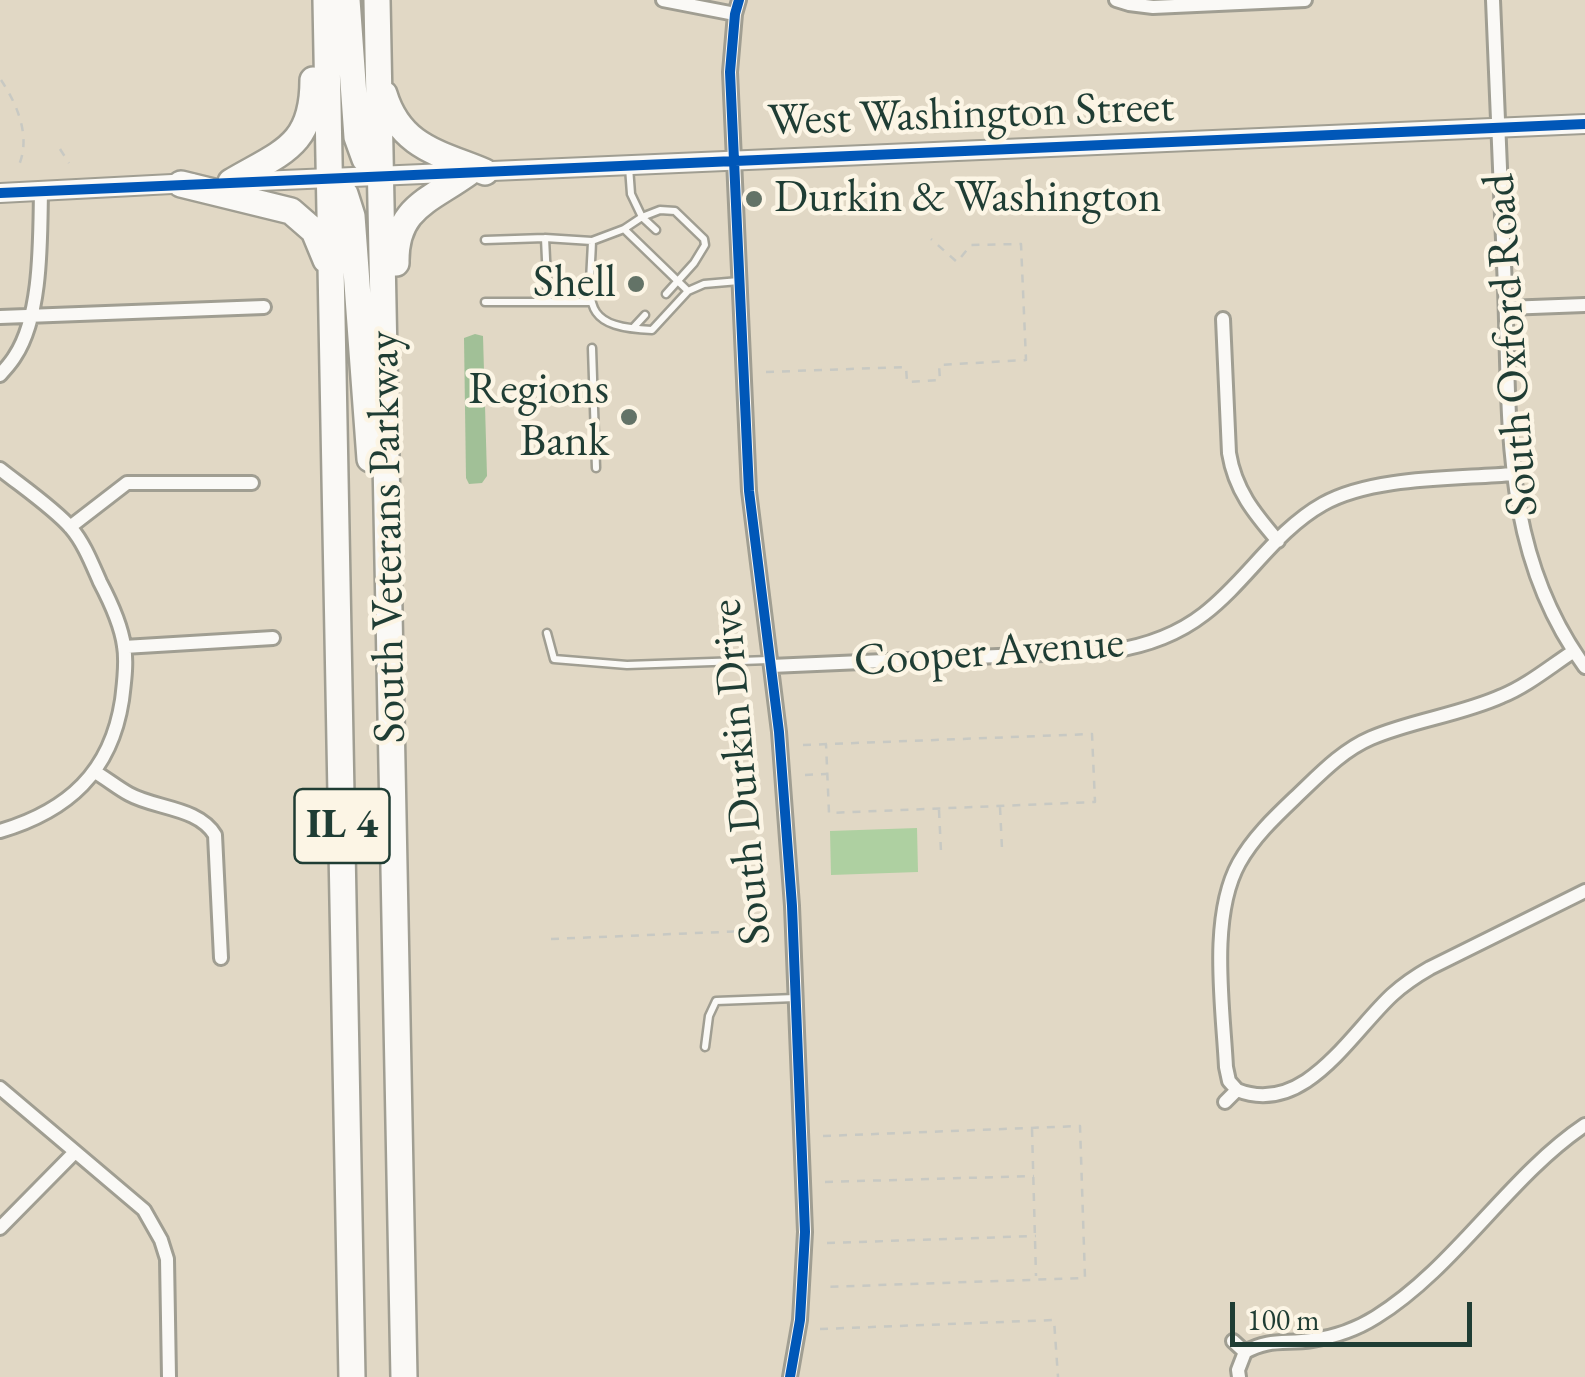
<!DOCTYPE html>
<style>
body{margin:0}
#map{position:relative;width:1585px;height:1377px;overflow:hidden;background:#e1d8c5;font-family:"EB Garamond",serif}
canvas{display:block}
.scale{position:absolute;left:1230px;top:1302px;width:242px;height:45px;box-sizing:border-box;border:5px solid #1f3d34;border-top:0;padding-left:12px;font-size:30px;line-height:35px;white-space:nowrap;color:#1f3d34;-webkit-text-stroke:8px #fcf5e5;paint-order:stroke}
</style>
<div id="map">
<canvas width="1585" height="1377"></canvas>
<div class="scale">100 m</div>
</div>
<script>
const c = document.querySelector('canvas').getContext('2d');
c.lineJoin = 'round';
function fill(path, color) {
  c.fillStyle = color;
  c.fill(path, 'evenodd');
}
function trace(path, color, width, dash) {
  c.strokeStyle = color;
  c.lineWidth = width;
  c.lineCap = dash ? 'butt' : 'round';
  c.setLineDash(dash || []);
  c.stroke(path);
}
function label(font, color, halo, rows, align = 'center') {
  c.font = font + ' "EB Garamond",serif';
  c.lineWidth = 9;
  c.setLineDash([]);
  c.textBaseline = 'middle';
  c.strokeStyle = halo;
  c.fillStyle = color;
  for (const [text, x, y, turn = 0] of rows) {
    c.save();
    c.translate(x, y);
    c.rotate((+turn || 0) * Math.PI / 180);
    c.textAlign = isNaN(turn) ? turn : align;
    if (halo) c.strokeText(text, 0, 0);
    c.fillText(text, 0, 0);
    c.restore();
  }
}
fill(new Path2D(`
 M917,828l1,44 -87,3 -1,-44z`), '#aed0a1');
fill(new Path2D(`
 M475,334l8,2 4,140 -5,7 -13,1 -3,-6 -2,-140z`), '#a1c097');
const lane = new Path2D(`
 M629,167l2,27 11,23 -18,12 -32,12c-2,61 -14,86 60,89l36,-39 16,-7 35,-3
 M624,229l64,62
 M656,230l-14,-13 18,-7 15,1 29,28 1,6 -11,18 -28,31
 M545,238l3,63
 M485,240l60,-2 47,3
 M485,302h105
 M633,328l12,-13
 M592,348l4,120
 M547,633l7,26 73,6 142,-5
 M705,1047l4,-31 7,-15 79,-3`);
const street = new Path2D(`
 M663,0l72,14
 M739,0l-4,14 -5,58 19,419 30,241 13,174 13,326 -5,88 -10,57
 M1116,0l13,4 24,3 152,-7
 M1493,0c4,96 8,192 12,288 5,134 -4,265 80,379
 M1506,308l79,-3
 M0,317l264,-10
 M1223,319l6,134c6,37 25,60 49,88
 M0,375c5,-6 11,-12 15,-19 27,-41 25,-117 26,-165
 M0,469c20,16 55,40 71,59 13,15 21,36 29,54 10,19 21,42 24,64 3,17 0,37 -2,54 -11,72 -54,111 -122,131
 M70,527l57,-44h125
 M124,647l149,-9
 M771,666l341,-15c33,-5 65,-16 92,-37 43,-33 71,-83 119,-110 50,-28 133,-25 190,-30
 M95,772c12,7 23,16 34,22 27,15 69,13 86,41l6,123
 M0,1088l144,122 17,30 6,19 2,118
 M1237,1090l-8,-9 -3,-14c-3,-60 -17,-150 13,-204 15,-27 38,-48 60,-69 22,-21 44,-44 72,-56 42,-18 89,-23 131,-42 25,-10 49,-30 72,-45
 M1237,1090c67,27 113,-56 155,-95 12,-11 24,-19 38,-27l155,-77
 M1225,1102l12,-12
 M0,1228l75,-76
 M1233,1341l12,11
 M1245,1352c24,-14 41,-8 67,-12 22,-3 45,-11 64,-23 79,-49 133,-141 209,-192
 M1239,1377l-1,-7 7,-18`);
const secondary = new Path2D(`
 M237,182l1348,-58
 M0,193l191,-10`);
const highway = new Path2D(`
 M326,0l26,1377
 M347,0l10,137 8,22 16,17
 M377,0l27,1377
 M384,94c16,53 55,59 101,78
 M329,178l16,16 7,22 18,243
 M231,182c51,-30 82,-36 82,-102
 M181,184l110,27 23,20 12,29
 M396,263c-1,-55 33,-62 72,-90`);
trace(lane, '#a09e92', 11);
trace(street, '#a09e92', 18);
trace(secondary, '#a09e92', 22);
trace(highway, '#a09e92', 30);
trace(new Path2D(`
 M1,80c16,24 30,56 18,85
 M60,149l9,14
 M766,372l140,-5 1,15 33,-2 -1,-15 87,-5 -5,-116 -50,1 -14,17 -26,-23
 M803,745l289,-11 3,68 -266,11 -3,-69
 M805,775l21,-1
 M1000,807l2,42
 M939,810l2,42
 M551,939l220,-9
 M1032,1129l4,147
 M823,1136l257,-10 5,152 -261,9
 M825,1182l209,-6
 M827,1243l209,-7
 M820,1329l234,-9 4,57`), '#c8c9c3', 2.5, [8, 8]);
trace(lane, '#faf9f6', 6);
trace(street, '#faf9f6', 12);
trace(secondary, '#faf9f6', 18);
trace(highway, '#faf9f6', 25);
trace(new Path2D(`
 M739,0l-4,14 -5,58 19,419 30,241 13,174 13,326 -5,88 -10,57
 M0,193l1585,-69`), '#0057b8', 10);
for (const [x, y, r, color] of [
 [754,199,10,"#637367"],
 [636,284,10,"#637367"],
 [629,417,10,"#637367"]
]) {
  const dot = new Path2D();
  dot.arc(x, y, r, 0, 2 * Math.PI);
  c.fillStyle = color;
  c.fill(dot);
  trace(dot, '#fcf5e5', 4);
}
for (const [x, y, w] of [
 [342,826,95]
]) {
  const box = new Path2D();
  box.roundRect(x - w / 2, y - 37, w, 74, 8);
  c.fillStyle = '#fcf5e5';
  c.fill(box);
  trace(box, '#1f3d34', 2.5);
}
label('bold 42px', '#1f3d34', null, [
 ["IL 4",342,826]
]);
label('45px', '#1f3d34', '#fcf5e5', [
 ["West Washington Street",971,115,-2],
 ["South Oxford Road",1512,345,-94],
 ["South Veterans Parkway",388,537,-91],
 ["Cooper Avenue",989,653,-4],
 ["South Durkin Drive",742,772,-95]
]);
label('45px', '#1f3d34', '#fcf5e5', [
 ["Durkin & Washington",774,199,"left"],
 ["Shell",616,284],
 ["Regions",609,391],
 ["Bank",609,443]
], 'right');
</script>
